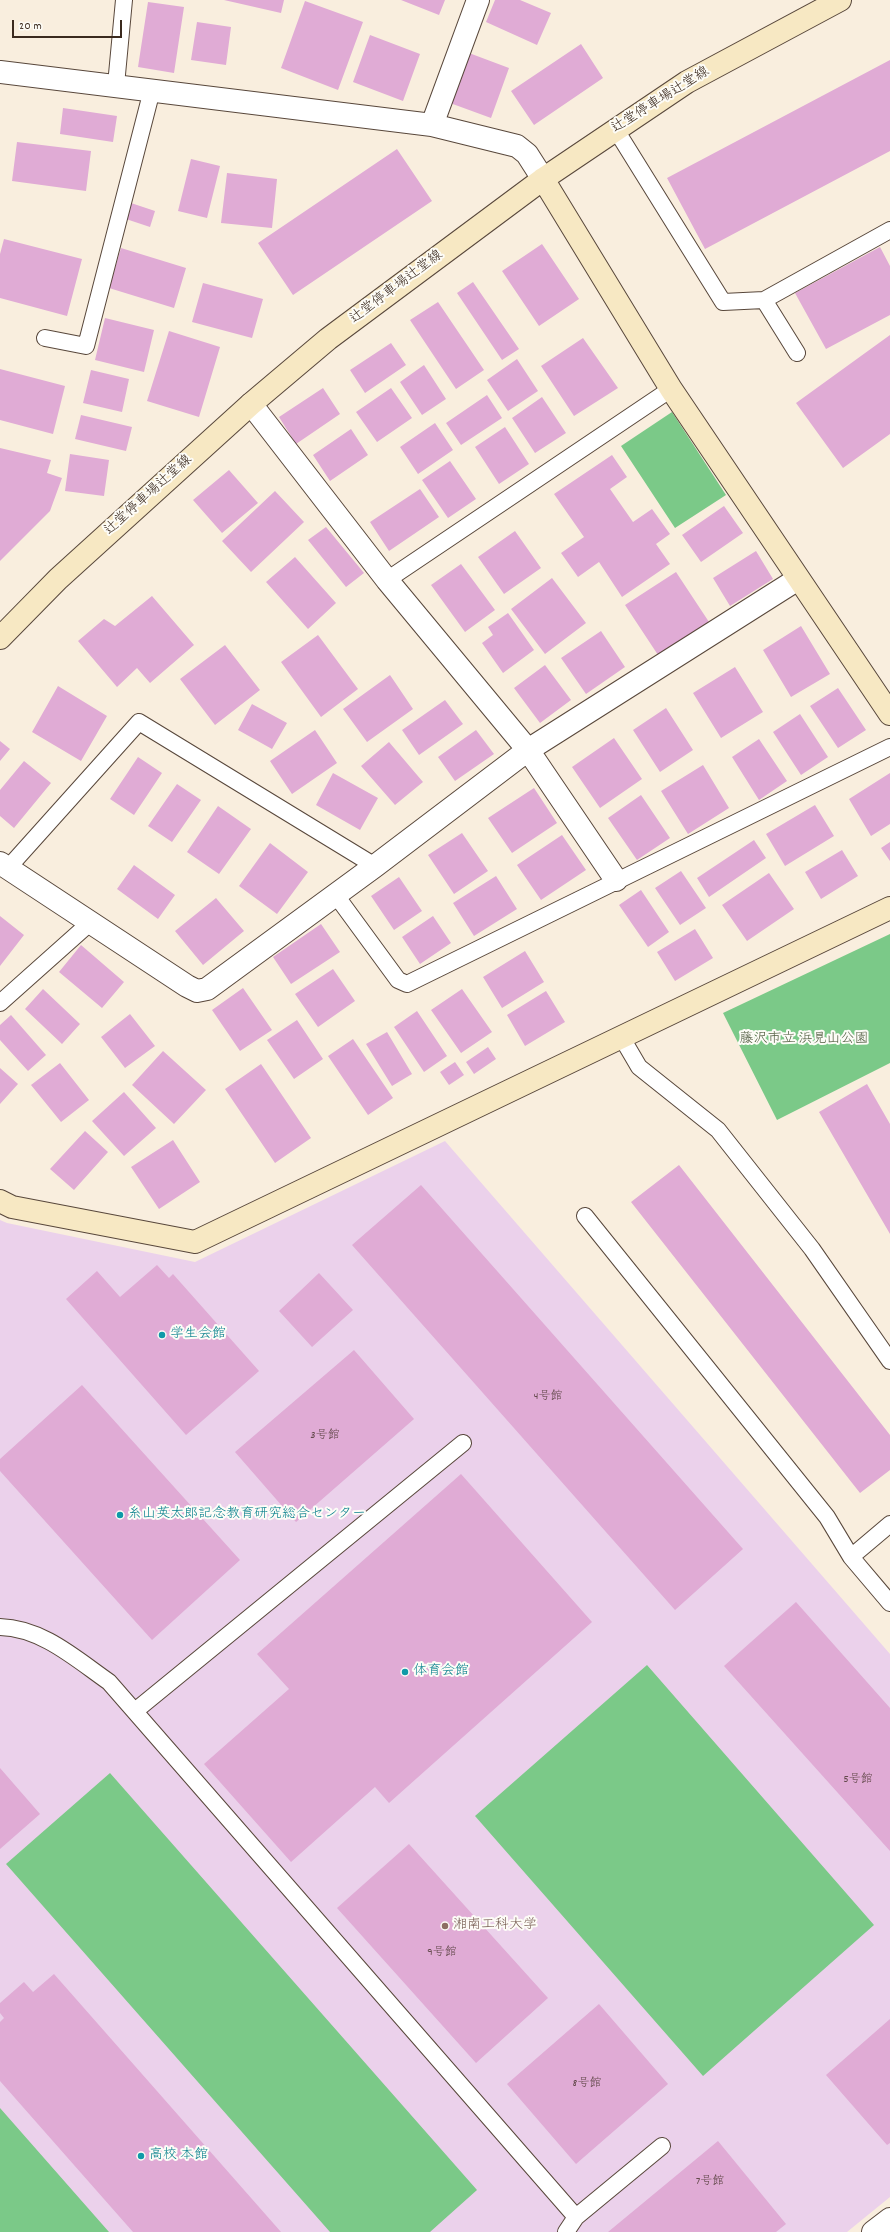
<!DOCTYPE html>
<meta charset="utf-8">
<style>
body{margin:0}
#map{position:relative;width:890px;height:2232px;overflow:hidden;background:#f9eede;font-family:Dekko,sans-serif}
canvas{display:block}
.scale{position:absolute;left:12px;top:20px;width:110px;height:18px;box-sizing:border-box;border:2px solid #3b2a1e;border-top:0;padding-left:5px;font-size:12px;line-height:14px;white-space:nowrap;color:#3b2a1e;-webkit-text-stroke:3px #fdfcf7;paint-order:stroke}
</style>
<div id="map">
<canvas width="890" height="2232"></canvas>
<div class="scale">20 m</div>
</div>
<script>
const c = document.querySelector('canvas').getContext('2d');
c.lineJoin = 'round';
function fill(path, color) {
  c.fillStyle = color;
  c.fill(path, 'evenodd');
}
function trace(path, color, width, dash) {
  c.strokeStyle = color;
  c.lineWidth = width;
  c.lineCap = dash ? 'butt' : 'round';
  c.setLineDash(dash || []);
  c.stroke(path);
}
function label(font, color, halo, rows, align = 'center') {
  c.font = font + ' Dekko,"Klee One",sans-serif';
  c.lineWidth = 4;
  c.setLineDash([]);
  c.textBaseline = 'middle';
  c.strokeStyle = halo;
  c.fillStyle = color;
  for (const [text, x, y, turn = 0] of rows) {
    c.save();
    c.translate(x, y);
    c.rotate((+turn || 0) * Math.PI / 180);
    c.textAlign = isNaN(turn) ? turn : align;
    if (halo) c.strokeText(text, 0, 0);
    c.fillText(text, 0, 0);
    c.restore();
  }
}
fill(new Path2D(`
 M445,1141l445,513v543l-43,35h-847v-1012l7,3 188,39z`), '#ebd1eb');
fill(new Path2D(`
 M672,412l54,83 -51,33 -54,-82z
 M890,934v129l-113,57 -54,-107z
 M647,1665l227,260 -171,151 -228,-260z
 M110,1773l367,417 -47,42h-100l-324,-368z
 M0,2108l109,124h-109z`), '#7bc988');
fill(new Path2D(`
 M224,0h60l-3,13z
 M401,0h44l-6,15z
 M495,0h25l31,13 -14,32 -51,-23z
 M305,1l58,21 -25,68 -57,-22z
 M148,2l36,5 -10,66 -36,-6z
 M197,22l34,5 -5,38 -35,-5z
 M370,35l50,19 -17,47 -50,-19z
 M581,44l22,34 -69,47 -23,-34z
 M469,53l40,15 -18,50 -41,-15z
 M890,60v91l-185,98 -38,-71z
 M63,108l54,8 -4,26 -53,-8z
 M17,142l74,9 -5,40 -74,-10z
 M397,149l35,52 -139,94 -35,-52z
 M191,159l29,7 -13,52 -29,-7z
 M227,173l50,6 -5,49 -51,-5z
 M128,202l27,9 -5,16 -27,-9z
 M4,239l78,20 -15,57 -67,-18v-44z
 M542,244l37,55 -40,27 -37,-55z
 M880,247l10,19v49l-64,34 -31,-56z
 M121,248l65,20 -12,40 -65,-20z
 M473,282l46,67 -17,11 -45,-67z
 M203,283l60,16 -11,39 -60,-16z
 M438,302l46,68 -28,19 -46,-69z
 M105,318l49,12 -10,42 -49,-12z
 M169,331l51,16 -21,70 -52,-16z
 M890,335v99l-47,34 -47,-65z
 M583,338l35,50 -44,28 -33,-50z
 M391,343l15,22 -41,28 -15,-23z
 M517,359l21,32 -30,20 -21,-31z
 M424,365l22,34 -24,16 -22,-33z
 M0,369l65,17 -12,48 -53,-14z
 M91,370l38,9 -7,33 -39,-9z
 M323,388l17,26 -44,30 -17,-27z
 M391,388l21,30 -35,24 -21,-30z
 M487,395l15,23 -41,27 -15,-22z
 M542,397l24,36 -31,20 -23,-35z
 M81,415l51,12 -6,24 -51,-12z
 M435,423l18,27 -35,24 -18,-27z
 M505,427l24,37 -30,20 -24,-37z
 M351,429l17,26 -38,26 -17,-26z
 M0,448l51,12 -4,13 15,5 -12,33 -50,50z
 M70,454l39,6 -5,36 -39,-5z
 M612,455l15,22 -17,12 23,33 19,-13 18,25 -14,10 14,20 -48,33 -23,-35 -21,15 -17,-24 23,-16 -30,-43z
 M450,461l26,38 -28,19 -26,-38z
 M229,470l29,33 -36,30 -29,-33z
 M420,489l19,28 -50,34 -19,-29z
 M275,491l29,31 -53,50 -29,-31z
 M724,506l19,27 -42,29 -19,-27z
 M326,527l38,46 -18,14 -38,-47z
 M515,531l26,37 -37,26 -26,-37z
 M756,551l17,28 -43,27 -17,-28z
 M295,557l41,46 -28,26 -42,-47z
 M461,564l34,46 -30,22 -34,-47z
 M676,572l33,50 -51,33 -33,-50z
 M552,578l34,45 -41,31 -34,-45z
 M152,596l42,49 -44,38 -13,-15 -20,19 -39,-46 26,-22 11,7z
 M508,613l26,37 -31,23 -21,-30 11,-8 -5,-8z
 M801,626l29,48 -39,23 -28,-47z
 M601,631l24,36 -39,27 -25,-36z
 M318,635l40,54 -37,28 -40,-55z
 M225,645l35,45 -45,35 -35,-46z
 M545,665l26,35 -31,23 -26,-35z
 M735,667l28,45 -42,26 -28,-45z
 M390,675l23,34 -46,33 -24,-33z
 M58,686l49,30 -26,45 -49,-29z
 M838,688l28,42 -28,18 -28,-42z
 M445,700l18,24 -44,31 -17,-25z
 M252,704l35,19 -15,26 -34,-19z
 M666,708l27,42 -33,22 -27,-42z
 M800,714l28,43 -27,18 -28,-43z
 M315,730l22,33 -45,31 -22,-33z
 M476,730l18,24 -39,27 -17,-24z
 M614,738l28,41 -42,29 -28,-41z
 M759,739l28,42 -28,19 -27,-43z
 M0,741l10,8 -10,12z
 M389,742l34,40 -28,23 -34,-39z
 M138,757l24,16 -28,42 -24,-16z
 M24,761l27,22 -37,45 -14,-12v-26z
 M703,765l26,43 -41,26 -27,-43z
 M333,773l45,25 -18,32 -44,-25z
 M890,773v51l-19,12 -22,-37z
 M177,784l24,16 -29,42 -24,-16z
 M534,788l23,35 -45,30 -24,-35z
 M641,795l29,43 -33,22 -29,-42z
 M815,805l19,31 -49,30 -19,-32z
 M218,806l33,23 -32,45 -32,-22z
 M462,833l26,38 -34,23 -26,-39z
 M562,835l24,35 -45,30 -24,-35z
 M754,840l12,18 -57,39 -12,-19z
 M890,842v19l-9,-13z
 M270,843l38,29 -31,42 -38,-28z
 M842,850l16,26 -37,23 -16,-27z
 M134,865l41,30 -17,24 -41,-30z
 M681,871l25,37 -26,17 -25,-37z
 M769,873l25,36 -47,32 -25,-36z
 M496,876l21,33 -43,27 -21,-33z
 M399,877l23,34 -28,19 -23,-34z
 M641,890l28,42 -21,15 -29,-42z
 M216,898l28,33 -41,34 -28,-34z
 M0,916l24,19 -24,31z
 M433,916l18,27 -31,21 -18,-27z
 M321,924l19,28 -49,32 -18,-27z
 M695,929l18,29 -38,23 -18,-29z
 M81,945l43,37 -22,26 -43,-36z
 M525,951l19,31 -42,26 -19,-31z
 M333,969l22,32 -37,26 -23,-33z
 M243,988l29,42 -32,21 -28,-41z
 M43,989l37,35 -18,20 -37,-35z
 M462,989l30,43 -31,21 -30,-43z
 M546,991l19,31 -40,24 -18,-31z
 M417,1011l30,45 -23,16 -30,-45z
 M130,1014l25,32 -30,22 -24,-31z
 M11,1015l35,40 -18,16 -28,-31v-15z
 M297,1020l26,39 -29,20 -27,-39z
 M387,1032l25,42 -20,12 -26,-42z
 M353,1039l40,59 -25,17 -40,-59z
 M488,1047l8,12 -22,15 -8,-12z
 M163,1051l43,39 -32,34 -42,-39z
 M455,1062l9,13 -15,10 -9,-13z
 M60,1063l29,37 -28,22 -30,-37z
 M261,1064l50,74 -36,25 -50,-74z
 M0,1068l18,16 -18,20z
 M867,1084l23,40v110l-71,-122z
 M124,1092l32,36 -32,28 -32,-35z
 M85,1131l23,21 -34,38 -24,-21z
 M173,1140l27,42 -41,27 -28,-42z
 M679,1165l211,270v35l-30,23 -229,-291z
 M421,1185l322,364 -68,61 -323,-365z
 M157,1265l12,13 4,-4 86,97 -73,64 -120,-136 31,-28 23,26z
 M319,1273l34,37 -41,37 -33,-36z
 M354,1350l60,69 -118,103 -61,-70z
 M82,1385l158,175 -88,80 -152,-169v-12z
 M461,1474l131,148 -203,181 -14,-16 -84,75 -87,-98 85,-75 -32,-35z
 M796,1602l94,106v143l-166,-185z
 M0,1768l40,46 -40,35z
 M409,1844l139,154 -72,65 -139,-155z
 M54,1974l227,258h-148l-133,-151v-59l4,-4 -4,-5v-10l24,-21 9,10z
 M599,2004l69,80 -92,80 -69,-80z
 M890,2019v124l-3,2 -61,-70z
 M718,2141l68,83 -10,8h-168z`), '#e0abd5');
const lane = new Path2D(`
 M116,85l8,-85
 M616,130l107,172 41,-2 126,-70
 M764,300l33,53
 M45,338l41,8 66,-256
 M387,580l284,-191
 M8,868l131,-146 236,144
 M335,894l63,86 9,4 483,-237
 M0,1003l92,-82
 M622,1038l17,29 79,63 94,119 78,112
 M585,1216l242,301 24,40
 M890,1524l-39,33 39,46
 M0,1627c42,1 76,32 109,55l467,535
 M135,1711l328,-268
 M566,2232l10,-15 86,-71`);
const street = new Path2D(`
 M0,72l432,53 85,21 10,8 16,25
 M432,125l46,-125
 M251,404l136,176 141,170 88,130
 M0,863l187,123 10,5 10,-2 168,-123 153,-116 270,-171
 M873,2232l17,-13`);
const secondary = new Path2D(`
 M543,179l128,210 219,325
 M0,638l58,-59 193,-175 77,-65 215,-160 144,-97 153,-82
 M0,1201l12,6 183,35 695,-334`);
trace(lane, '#58473b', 18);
trace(street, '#58473b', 24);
trace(secondary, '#58473b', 24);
trace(lane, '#fff', 16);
trace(street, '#fff', 22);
trace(secondary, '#f7e8c3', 22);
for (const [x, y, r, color] of [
 [162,1335,4,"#0f9aa8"],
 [120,1515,4,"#0f9aa8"],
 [405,1672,4,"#0f9aa8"],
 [445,1926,4,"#8d6e63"],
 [141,2156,4,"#0f9aa8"]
]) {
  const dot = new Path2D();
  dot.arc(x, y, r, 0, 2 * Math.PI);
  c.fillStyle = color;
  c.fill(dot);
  trace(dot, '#fdfcf7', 1.5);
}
label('12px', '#644a4c', null, [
 ["4号館",548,1397],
 ["3号館",325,1436],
 ["5号館",858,1780],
 ["9号館",442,1953],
 ["8号館",587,2084],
 ["7号館",710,2182]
]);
label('14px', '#3b2a1e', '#fdfcf7', [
 ["辻堂停車場辻堂線",661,101,-32],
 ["辻堂停車場辻堂線",397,288,-37],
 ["辻堂停車場辻堂線",149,496,-42]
]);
label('14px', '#4e5a3e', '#fdfcf7', [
 ["藤沢市立 浜見山公園",804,1040]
]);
label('14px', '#0d838f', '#fdfcf7', [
 ["学生会館",170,1335],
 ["糸山英太郎記念教育研究総合センター",128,1515],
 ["体育会館",413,1672],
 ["高校 本館",149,2156]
], 'left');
label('14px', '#785e54', '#fdfcf7', [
 ["湘南工科大学",453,1926]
], 'left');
</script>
